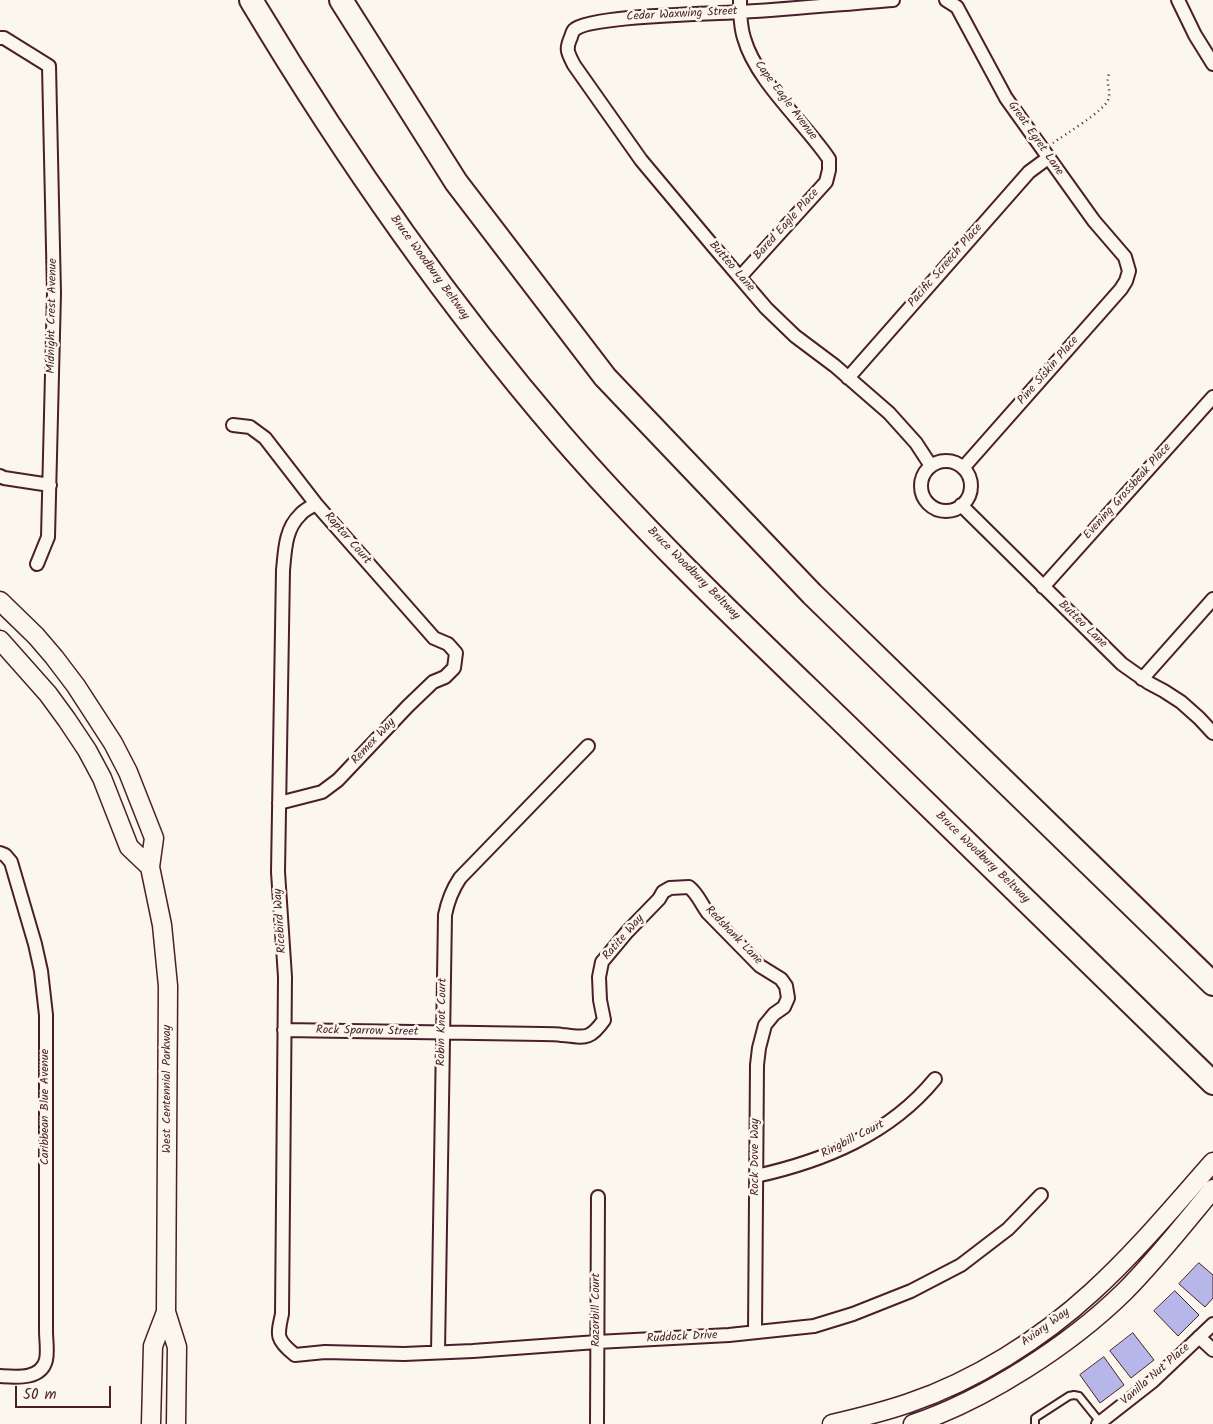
<!DOCTYPE html>
<style>
body{margin:0}
#map{position:relative;width:1213px;height:1424px;overflow:hidden;background:#fbf7ec;font-family:Kalam,sans-serif}
canvas{display:block}
.scale{position:absolute;left:15px;top:1386px;width:96px;height:22px;box-sizing:border-box;border:2px solid #4a1f2b;border-top:0;padding-left:6px;font-size:15px;line-height:18px;white-space:nowrap;color:#4a1f2b;-webkit-text-stroke:4px #fbf7ec;paint-order:stroke}
</style>
<div id="map">
<canvas width="1213" height="1424"></canvas>
<div class="scale">50 m</div>
</div>
<script>
const c = document.querySelector('canvas').getContext('2d');
c.lineJoin = 'round';
function fill(path, color) {
  c.fillStyle = color;
  c.fill(path, 'evenodd');
}
function trace(path, color, width, dash) {
  c.strokeStyle = color;
  c.lineWidth = width;
  c.lineCap = dash ? 'butt' : 'round';
  c.setLineDash(dash || []);
  c.stroke(path);
}
function label(font, color, halo, rows, align = 'center') {
  c.font = font + ' Kalam,sans-serif';
  c.lineWidth = 5;
  c.setLineDash([]);
  c.textBaseline = 'middle';
  c.strokeStyle = halo;
  c.fillStyle = color;
  for (const [text, x, y, turn = 0] of rows) {
    c.save();
    c.translate(x, y);
    c.rotate((+turn || 0) * Math.PI / 180);
    c.textAlign = isNaN(turn) ? turn : align;
    if (halo) c.strokeText(text, 0, 0);
    c.fillText(text, 0, 0);
    c.restore();
  }
}
const building = new Path2D(`
 M1199,1263l14,12v23l-8,9 -26,-23z
 M1175,1291l24,24 -21,21 -24,-25z
 M1133,1333l21,27 -23,18 -21,-27z
 M1104,1357l20,28 -24,18 -20,-28z`);
fill(building, '#b6b6e8');
trace(building, '#4a1f2b', 1);
const service = new Path2D(`
 M1035,1424v-6l34,-22 5,-1 5,1 21,26`);
const minor = new Path2D(`
 M740,0c0,12 0,26 4,38 12,43 60,84 85,121v11l-3,12 -86,95
 M893,0c-51,4 -102,9 -152,12 -28,2 -151,3 -167,18 -1,1 -3,6 -3,7 -6,13 -3,16 3,28l67,95 72,86 53,62 29,28 40,30 54,47 27,30 15,23
 M946,0l11,7 49,91 88,123 31,36 4,14 -3,10 -5,8 -158,179
 M1178,0l17,35 18,29
 M0,38h4l45,28 5,227 -6,244 -11,27
 M848,378l181,-206 19,-14
 M233,425l17,2 15,11 51,66 118,134 14,6 8,9 -2,15 -9,9 -12,5 -25,24 -70,74 -16,12 -43,11
 M921 486a25 25 0 1 1 50 0a25 25 0 1 1-50 0Z
 M0,476l4,2 46,7
 M316,504c-5,3 -12,6 -16,11 -15,14 -15,36 -17,55l-5,302 7,105 -3,337c-5,22 -6,26 13,41l30,-3 79,2 69,-3 124,-9 132,-7 85,-9 39,-12 58,-23 50,-26 47,-36 33,-34
 M961,505l161,159 27,19 15,8 17,11 18,16 14,15
 M1043,587l170,-190
 M1142,679l71,-80
 M0,853l5,2 6,7 24,82 6,27 5,44v316c0,9 2,20 0,29 -5,20 -30,17 -46,16
 M284,1030l258,4c7,0 14,0 20,1 23,2 27,6 42,-15l-4,-20 -1,-23 3,-15 25,-30 32,-33 4,-7 7,-4 19,-1c9,7 12,17 19,26l52,53 21,13 5,7 2,12 -4,9 -10,7 -9,11 -6,23 -2,17 -2,267
 M756,1176c68,-15 134,-42 179,-97
 M1199,1337l14,13
 M438,1352l7,-437c3,-15 7,-25 15,-37l128,-132
 M597,1424l1,-227
 M1098,1424l55,-43 60,-57`);
const secondary = new Path2D(`
 M0,601l36,35 18,21 22,29 37,57 15,29 26,66 -4,29 12,58 6,61 -2,326 11,35 -1,77
 M0,640l48,54 19,26 20,30 15,28 27,69 21,20
 M151,1424l2,-78 13,-34
 M832,1424c26,-6 51,-12 77,-21 65,-22 132,-64 183,-111 44,-40 82,-86 121,-130
 M913,1424c72,-24 157,-79 211,-132 32,-32 60,-68 89,-103`);
const motorway = new Path2D(`
 M251,0c91,152 193,299 309,434 89,103 189,197 287,292 122,119 244,238 366,357
 M341,0l115,182 149,195 207,217 401,390`);
trace(service, '#4a1f2b', 10);
trace(minor, '#4a1f2b', 16);
trace(secondary, '#4a1f2b', 21);
trace(motorway, '#4a1f2b', 26);
trace(new Path2D(`
 M1053,143c11,-8 51,-32 55,-43 4,-12 -3,-15 1,-26`), '#4a1f2b', 2.5, [1, 4]);
trace(service, '#fbf7ec', 6);
trace(minor, '#fbf7ec', 12);
trace(secondary, '#fbf7ec', 18);
trace(motorway, '#fbf7ec', 22);
label('12px', '#4a1f2b', '#fbf7ec', [
 ["Cedar Waxwing Street",682,15,-3],
 ["Cape Eagle Avenue",785,101,53],
 ["Great Egret Lane",1035,139,55],
 ["Bared Eagle Place",787,225,-48],
 ["Pacific Screech Place",946,266,-49],
 ["Butteo Lane",731,267,49],
 ["Bruce Woodbury Beltway",429,268,54],
 ["Midnight Crest Avenue",53,316,-89],
 ["Pine Siskin Place",1049,371,-49],
 ["Evening Grossbeak Place",1128,492,-48],
 ["Raptor Court",347,539,49],
 ["Bruce Woodbury Beltway",693,574,45],
 ["Butteo Lane",1082,625,44],
 ["Remex Way",374,742,-47],
 ["Bruce Woodbury Beltway",982,858,44],
 ["Ricebird Way",281,921,-94],
 ["Redshank Lane",733,936,46],
 ["Ratite Way",624,938,-49],
 ["Robin Knot Court",443,1022,-89],
 ["Rock Sparrow Street",367,1032,1],
 ["West Centennial Parkway",168,1089,-90],
 ["Caribbean Blue Avenue",46,1107,-90],
 ["Ringbill Court",853,1140,-27],
 ["Rock Dove Way",756,1157,-90],
 ["Razorbill Court",597,1310,-90],
 ["Aviary Way",1046,1328,-36],
 ["Ruddock Drive",682,1338,-3],
 ["Vanilla Nut Place",1156,1375,-41]
]);
</script>
